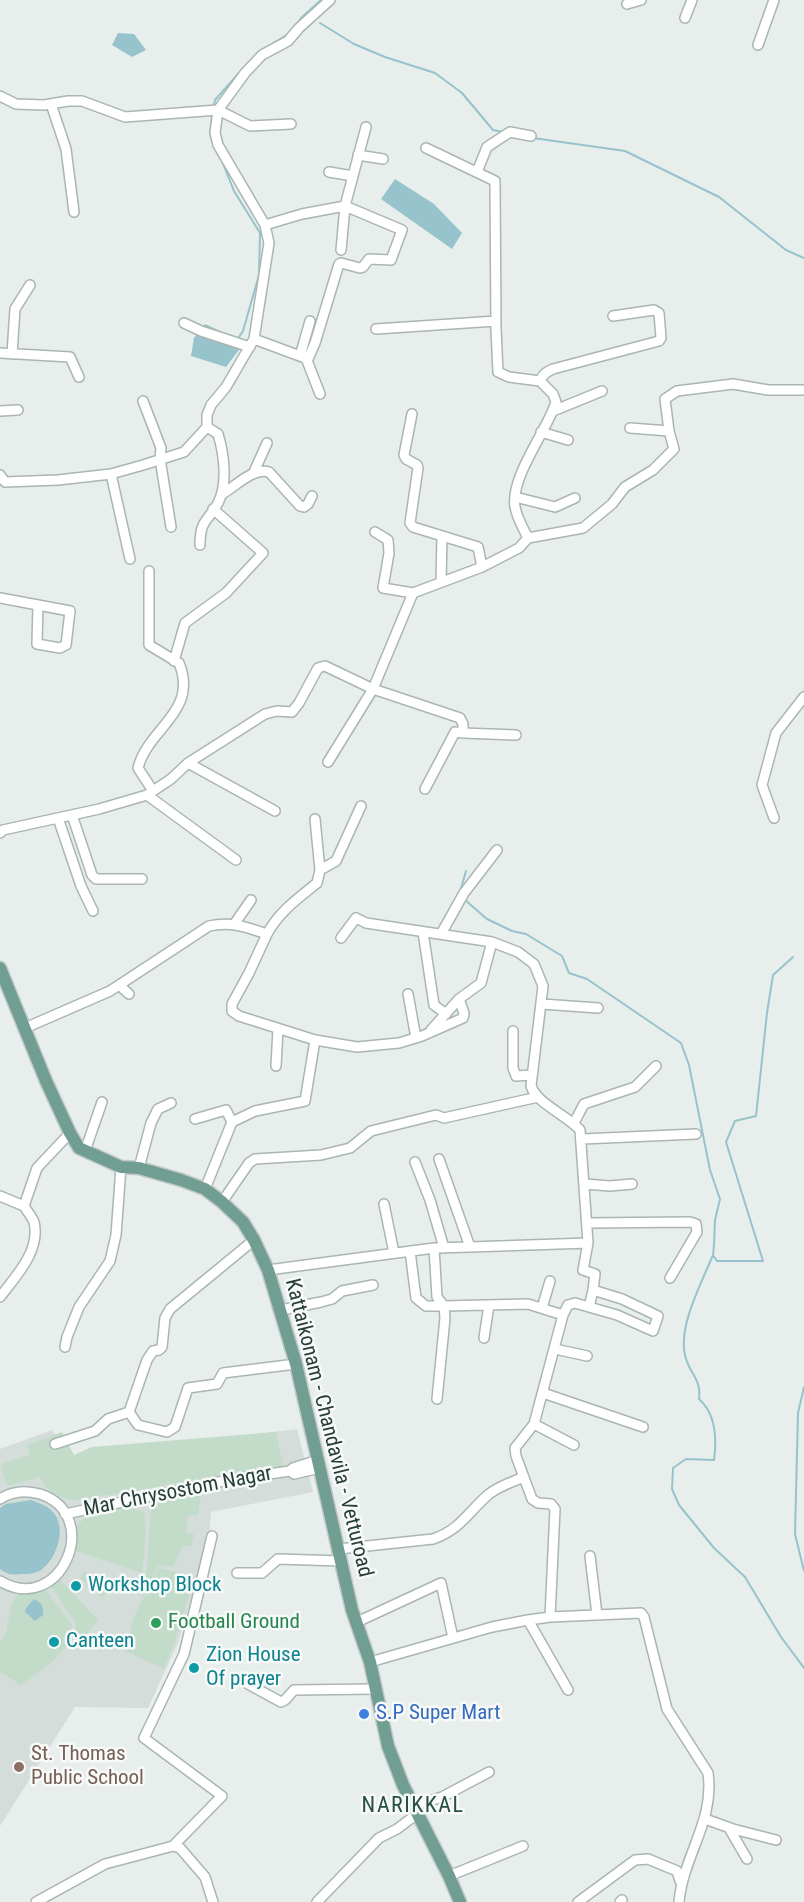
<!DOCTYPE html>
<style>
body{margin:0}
canvas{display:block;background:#e7eeeb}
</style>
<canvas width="804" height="1902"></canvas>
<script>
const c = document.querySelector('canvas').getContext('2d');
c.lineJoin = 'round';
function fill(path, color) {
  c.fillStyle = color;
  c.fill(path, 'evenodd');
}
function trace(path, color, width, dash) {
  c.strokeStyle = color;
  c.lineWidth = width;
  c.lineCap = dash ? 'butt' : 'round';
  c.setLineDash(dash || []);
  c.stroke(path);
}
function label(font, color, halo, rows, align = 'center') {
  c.font = font + ' "Roboto Condensed",sans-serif';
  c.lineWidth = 5;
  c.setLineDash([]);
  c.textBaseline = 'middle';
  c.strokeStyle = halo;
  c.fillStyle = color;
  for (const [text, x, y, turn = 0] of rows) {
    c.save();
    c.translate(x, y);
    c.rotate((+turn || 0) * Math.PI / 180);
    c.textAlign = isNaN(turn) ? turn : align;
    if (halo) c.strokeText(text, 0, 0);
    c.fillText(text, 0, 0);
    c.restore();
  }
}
fill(new Path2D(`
 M297,1429l16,63 -102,20 -2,26 -31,105 -30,65 -73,-1 -75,119v-377l52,-19 18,27z`), '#d5ddda');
fill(new Path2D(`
 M62,1432l12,23 18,-8 184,-15 7,34 -205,34c-17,-1 -31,-7 -38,-23l-33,9 -6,-22 29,-9 -3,-10z
 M200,1490l1,4 -3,21 -10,1 -1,2 -1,15 8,1 -3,12h-8l-10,21 -15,-2 -17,35 6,-32 4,-63z
 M129,1507l15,5 2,19 -4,42 -69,-23 2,-23 14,-13z
 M158,1568l37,8 -20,65 -11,28 -39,-18 9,-34z
 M84,1572l24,8 2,8 -8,10 -22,-20z
 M56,1576l42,44 -14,17 -2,9 -4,1 -3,-6 1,-17 -28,-42z
 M41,1589h4l27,36 -2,18 -17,18 -32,24 -21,-13v-30l5,-6 7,-32 6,-10z`), '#c3dcca');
fill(new Path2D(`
 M118,33l16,1 12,16 -14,7 -20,-12z
 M395,179l39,25 28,29 -10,16 -71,-50z
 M205,324l40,18 -19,25 -35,-11 3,-18z
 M31,1500c7,3 16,5 21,11 16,15 5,48 -11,59 -6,4 -12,4 -19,4 -9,1 -14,1 -22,-5v-61l6,-4z
 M34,1599c8,4 10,7 9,16l-8,6 -10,-9 1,-4z`), '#96c3cc');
trace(new Path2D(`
 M320,23l34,21 31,13 50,16 27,20 31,37 11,2
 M296,26l5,-8 20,-18
 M262,50l28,-17
 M214,105l1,-5 24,-27
 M212,137l-2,-4 2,-16
 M533,138l92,13 94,46 67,53 18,8
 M220,156l14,35 26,42 -1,42 -16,56 -6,9
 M460,892l6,-21
 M465,900l22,19 25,12 14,3 36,22 7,17 18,6 94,64 8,22 21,105 10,29 -5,21 -1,25 -1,10 4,6h46l-37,-119 9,-21 21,-5 11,-103 6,-38 20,-18
 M713,1255c-11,27 -35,71 -28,100 3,17 17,24 14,44 17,15 18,39 15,61l-28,-1 -13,9 -1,21 7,16 35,43 31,29 36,60 23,31
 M804,1387l-6,26 -3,121 9,37`), '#96c3cc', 2);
const minor = new Path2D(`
 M627,4l14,-4
 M685,18l7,-18
 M758,45l16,-45
 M0,96l16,8 28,1 24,-4h14l43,16 93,-7 32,16 41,-2
 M51,104l15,45 8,63
 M426,148l69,33 1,148 2,43 11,5 31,4
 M358,155l25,4
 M329,172l24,4
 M477,172l10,-25 23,-15 21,4
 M341,250l4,-44 21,-79
 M184,323l17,8 49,16
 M376,329l120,-8
 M254,339l54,20 7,-16 24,-79 2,-1 19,5 3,-1 6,-8 22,1 11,-30 -57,-24 -43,8 -37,11
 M0,353l70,4 9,20
 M12,354l3,-45 15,-24
 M300,356l10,-35
 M306,358l14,36
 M143,401l18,47 -1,11 11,68
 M0,411l18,-1
 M553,411l49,-20
 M412,414l-8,41 2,4 11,6 1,3 -8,55 3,4 65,20 4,20
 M630,428l39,3
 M541,432l27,8
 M111,474l19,85
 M253,474l14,-31
 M0,475l5,7 53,-2 53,-6 32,-9 41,-13 23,-25v-12l4,-10 15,-18 28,-48 15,-96 -4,-18 -47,-80 -3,-12 3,-23 27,-37 17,-18 26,-14 11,-13 31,-28
 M222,494c13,-7 31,-27 47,-22l31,34 4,1 4,-3 4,-8
 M515,497l40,10 20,-9
 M375,532l13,8 1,13 -6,35 30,5
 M528,538c-5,-10 -11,-20 -13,-31 -5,-30 32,-76 41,-105l-3,-8 -13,-13c3,-7 6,-9 13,-12l106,-28 2,-3 -2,-25 -5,-3 -41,6
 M200,545c0,-26 8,-23 18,-42 10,-19 6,-49 0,-69l-11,-7
 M149,571v74l30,18c20,49 -31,65 -41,105l15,23
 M441,582l1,-46
 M0,598l38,7 -1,39 23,4 6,-3 4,-34 -32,-6
 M174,661l11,-38 41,-30 37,-40 -50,-44
 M328,762l45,-73 87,29 3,6v9l53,2
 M188,763l87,48
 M425,789l30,-57 8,1
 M147,795l89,65
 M72,815l20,60 4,4h46
 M58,818l23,68 12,25
 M774,818l-12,-33 14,-52 28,-36
 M315,819l5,51
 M0,833l3,-3 96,-21 48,-14 24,-16 17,-16 77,-49 12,-3 15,1 7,-9 19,-35 7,-2 48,23 40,-96 69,-26 37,-19 9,-10 55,-10 29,-24 13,-17 28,-17 21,-21 -5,-18 -4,-32 12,-8 56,-7 35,6h36
 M235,923l16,-23
 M423,932l11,73 12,9
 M267,934l-18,39 -17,31v7l7,5 76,24 42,7 42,-4 23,-7 41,-18 1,-5 -5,-14 22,-16 11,-41
 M441,934l23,-41 33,-43
 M341,938l15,-20 10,5 126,19 26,10 16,12 9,22 -12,100c6,18 36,29 49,44l8,113 -5,27 12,4 -2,16
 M119,985l10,9
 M408,994l8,44
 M542,1004l56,4
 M25,1028l85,-37 99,-65c21,-5 37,1 58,8 12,-22 30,-35 50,-51l3,-13 16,-9 25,-55
 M431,1030l28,-31
 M513,1031v37l3,8 15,-1
 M276,1066l2,-37
 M195,1119l31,-9 6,12
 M574,1123l10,-19 51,-17 21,-21
 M582,1139l114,-5
 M85,1151l17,-49
 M415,1162l15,38 14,48
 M139,1168l12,-45 7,-14 13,-6
 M585,1184l25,2 22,-2
 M205,1189l27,-67 23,-11 50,-10 10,-61
 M0,1196l24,10 13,-38 33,-35
 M222,1202l27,-39 6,-4 66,-4 29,-7 21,-17 65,-16 8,3 94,-21
 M384,1204l10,49
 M587,1223l103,-1 6,2 1,8 -27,46
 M254,1240l-84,69 -5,9 -3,29 -3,3 -6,1 -6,9 -18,52 9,13 29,7 8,-5 13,-39 29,-4 6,-11 73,-9
 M470,1247l118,-4
 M434,1248l3,49 7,9
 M410,1251l6,47 10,8h18
 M268,1270l166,-22 36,-1 -31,-88
 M0,1297c15,-20 41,-46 34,-75 -2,-5 -7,-11 -10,-16
 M542,1308l8,-27
 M281,1310l40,-8 11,-3 10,-8 31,-6
 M563,1315l5,-10 7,-2 14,4 4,-17 29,9 36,17 -5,15 -36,-16 -28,-8
 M484,1338l5,-33
 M65,1347l2,-10 12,-30 31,-46 6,-26 5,-68
 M555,1349l32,7
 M543,1393l100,34
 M437,1399l8,-81 -1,-12 84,-2 35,11 -29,109 -19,24 1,8 16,43 6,4 13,1 4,5 -5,108
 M534,1424l40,21
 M55,1444l40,-13 13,-12 21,-7
 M290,1471l4,3 26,-6
 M0,1499c12,-8 26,-9 40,-5 64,21 21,123 -40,87
 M65,1514l168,-35 57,-8 3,-3 25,-8
 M339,1549l94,-10c27,-9 35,-27 56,-45 10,-8 23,-12 35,-17
 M590,1556l7,59
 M237,1573h25l16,-14 63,2
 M528,1620l40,70
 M357,1622l84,-39 12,55
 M370,1662l122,-35 36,-7 22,-3 91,-4 3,4 23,92 41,64c7,48 -25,83 -29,129
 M248,1684l33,18 4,-2 9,-10 82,-1
 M413,1806l29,-9 47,-25
 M705,1819l28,10 43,11
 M729,1828l18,31
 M173,1846l49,-50 -78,-58 40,-84 28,-118
 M449,1876l74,-30
 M36,1902l69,-38 68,-18 7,2 25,29 8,25
 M317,1902l62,-64 18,-9 20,-15
 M578,1902l57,-42 13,-1 29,12 3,10
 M620,1902l2,-2`);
const major = new Path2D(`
 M0,968l46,113 24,52 9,15 42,19 18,1 42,12 24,9 17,13 21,20 11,18 14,30 28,94 56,246 18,52 18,84 15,39 46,91 11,26`);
trace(minor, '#aab6b2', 12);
trace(major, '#c3c9c7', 15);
trace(minor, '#fff', 9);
trace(major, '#719e93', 12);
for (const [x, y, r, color] of [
 [76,1586,6,"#0f9aa8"],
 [156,1623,6,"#2e9e5b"],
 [54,1642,6,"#0f9aa8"],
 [194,1668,6,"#0f9aa8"],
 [364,1714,6,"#3f7fe0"],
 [19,1767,6,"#8d6e63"]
]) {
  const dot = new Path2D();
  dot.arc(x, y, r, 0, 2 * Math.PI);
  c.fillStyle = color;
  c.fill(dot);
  trace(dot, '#f7faf9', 2);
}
label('21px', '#273e38', '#f7faf9', [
 ["Kattaikonam - Chandavila - Vetturoad",328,1428,76],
 ["Mar Chrysostom Nagar",178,1492,-11]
]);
label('21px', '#0d838f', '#f7faf9', [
 ["Workshop Block",88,1586],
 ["Canteen",66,1642],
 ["Zion House",206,1656],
 ["Of prayer",206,1680]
], 'left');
label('21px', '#27864d', '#f7faf9', [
 ["Football Ground",168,1623]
], 'left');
label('21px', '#366cbe', '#f7faf9', [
 ["S.P Super Mart",376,1714]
], 'left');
label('21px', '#785e54', '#f7faf9', [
 ["St. Thomas",31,1755],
 ["Public School",31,1779]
], 'left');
c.letterSpacing = '1.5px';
label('22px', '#254e45', '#f7faf9', [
 ["NARIKKAL",413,1806]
]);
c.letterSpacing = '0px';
</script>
